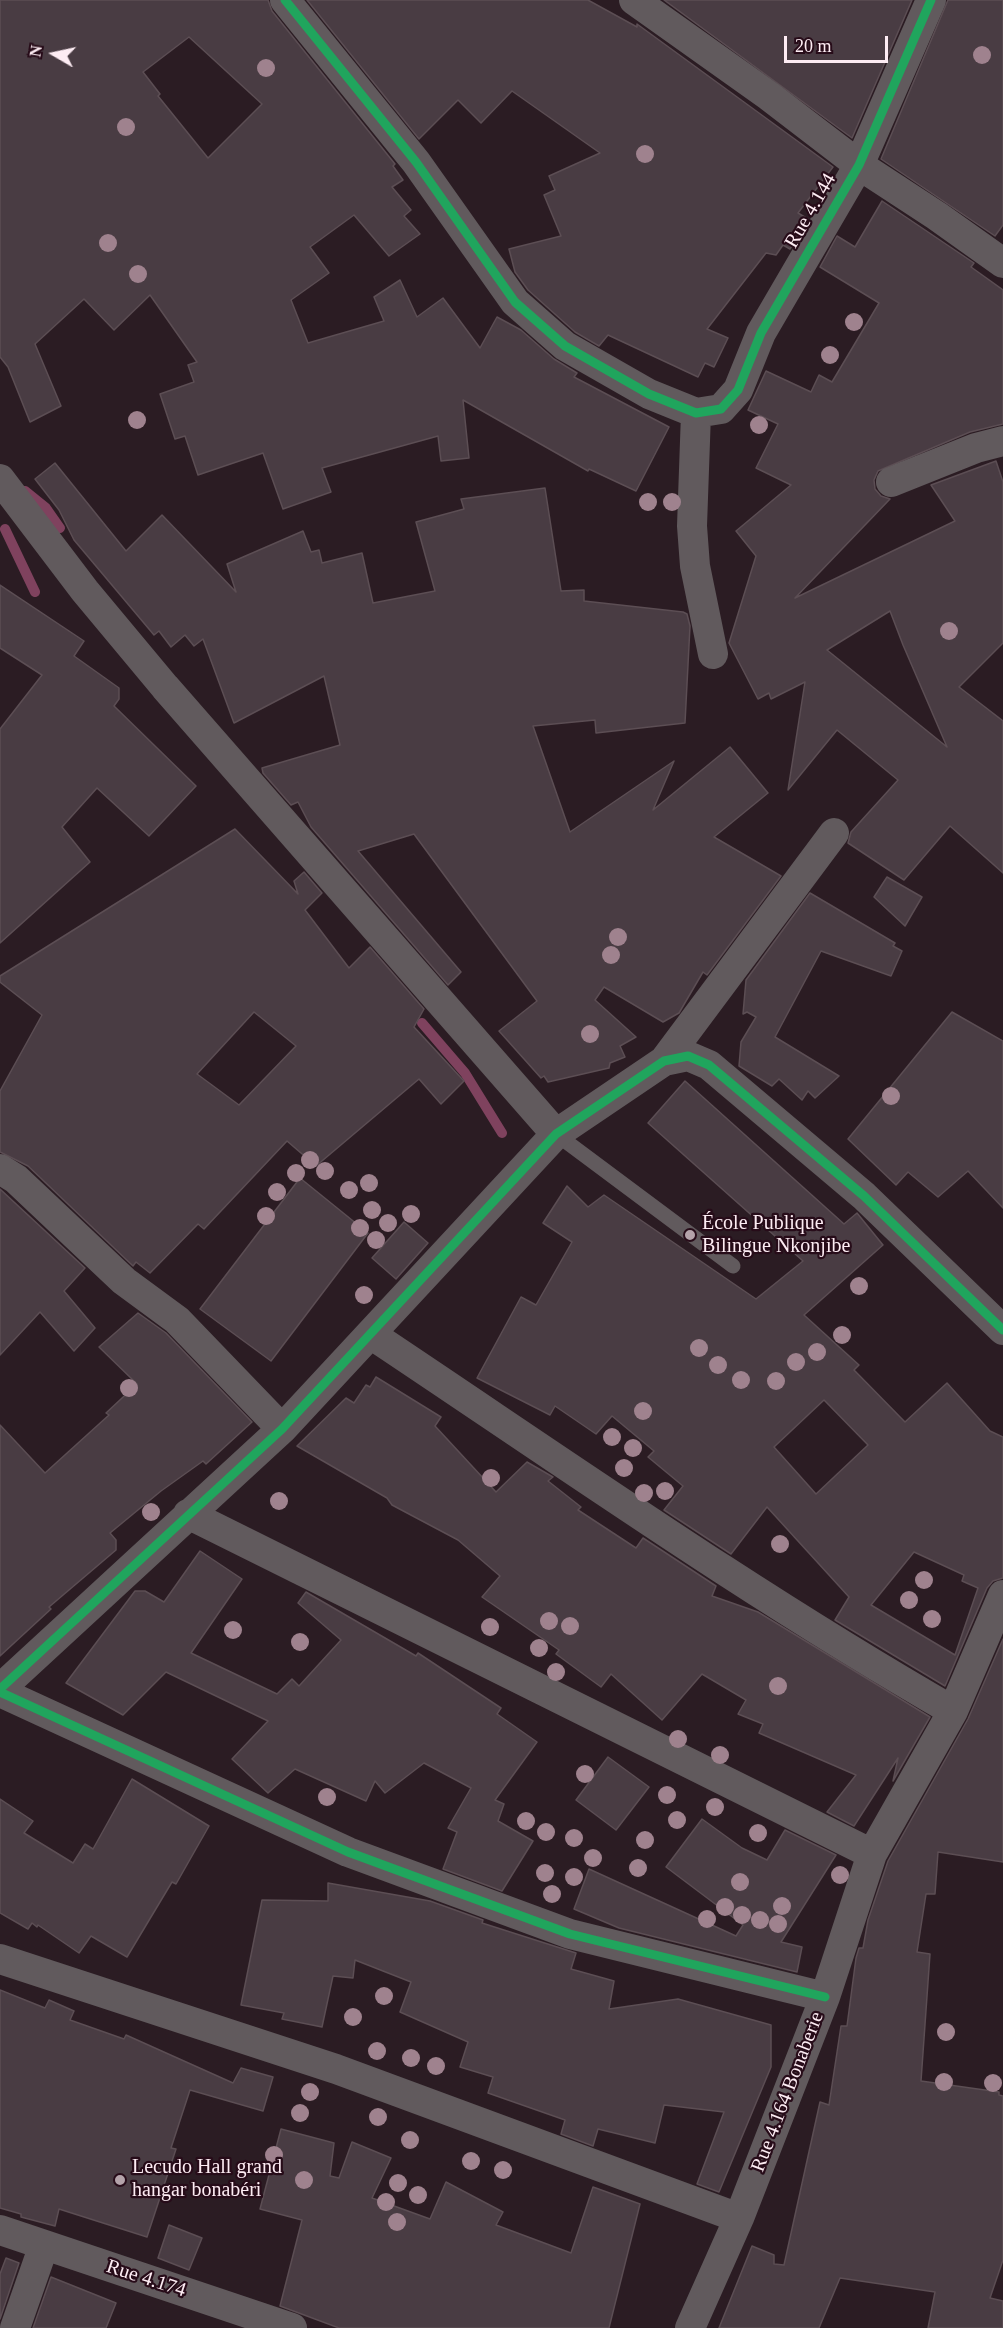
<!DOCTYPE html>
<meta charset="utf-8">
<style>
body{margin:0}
#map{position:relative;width:1003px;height:2328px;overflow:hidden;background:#2b1c23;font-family:Georgia,serif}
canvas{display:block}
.north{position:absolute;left:24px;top:24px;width:60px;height:60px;-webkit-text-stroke:4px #270c19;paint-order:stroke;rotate:279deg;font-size:16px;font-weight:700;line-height:24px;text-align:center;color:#fdecf3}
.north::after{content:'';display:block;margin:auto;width:21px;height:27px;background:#fdecf3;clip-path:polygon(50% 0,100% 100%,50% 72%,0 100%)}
.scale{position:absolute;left:784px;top:36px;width:104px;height:27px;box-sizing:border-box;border:3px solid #fdecf3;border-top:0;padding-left:8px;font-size:18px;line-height:21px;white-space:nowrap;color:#fdecf3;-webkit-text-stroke:4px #270c19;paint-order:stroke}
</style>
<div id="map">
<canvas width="1003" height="2328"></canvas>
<div class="north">N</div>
<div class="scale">20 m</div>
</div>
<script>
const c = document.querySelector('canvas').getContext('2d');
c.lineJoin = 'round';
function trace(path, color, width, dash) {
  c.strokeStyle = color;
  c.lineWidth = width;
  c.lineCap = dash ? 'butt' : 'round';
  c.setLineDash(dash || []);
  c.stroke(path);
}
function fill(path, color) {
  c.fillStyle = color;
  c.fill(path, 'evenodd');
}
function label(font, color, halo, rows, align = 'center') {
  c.font = font + ' Georgia,serif';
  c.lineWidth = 4.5;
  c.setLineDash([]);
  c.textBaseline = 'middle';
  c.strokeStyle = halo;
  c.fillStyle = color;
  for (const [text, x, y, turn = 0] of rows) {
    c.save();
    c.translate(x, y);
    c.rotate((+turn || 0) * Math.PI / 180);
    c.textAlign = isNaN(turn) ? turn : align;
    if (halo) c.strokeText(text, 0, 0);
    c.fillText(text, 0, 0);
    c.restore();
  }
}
trace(new Path2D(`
 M25,491l21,17 14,20
 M5,529l30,63
 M422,1023l43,50 37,60`), '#7f425e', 10);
const building = new Path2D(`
 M0,0h268l4,11 123,153 -2,2 10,14 -11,7 19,23 -7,6 16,18 -31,22 -35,-41 -44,32 19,26 -38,27 17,43 76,-22 -10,-24 26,-17 17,37 26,-19 37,50 17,-31 24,13 33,29 23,14 -3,4 95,50 -33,64 -47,-22 -1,2 -125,-71 6,58 -28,3 -3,-25 -116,32 9,24 -48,17 -20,-56 -65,22 -13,-39 -10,3 -15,-45 34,-12 -6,-17 9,-3 -47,-67 -36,35 -30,-31 -49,45 26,62 -31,16 -22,-55 -8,-10zM189,37l73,67 -54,54 -50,-62 2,-2 -17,-22z
 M307,0h281l49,27v-3l196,143 -35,46 10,6 -18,30 -7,-4 -7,10 -10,-2 -59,76 21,9 -14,29 -9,-4 -7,14 -90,-42 -9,11 -24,-14 -47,-42 -13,-18 -6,-23 52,-13 -17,-41 11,-5 -6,-14 51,-23 -88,-62 -31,32 -23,-23 -39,39z
 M664,0h248l-60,138z
 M948,0h55v225l-8,11 -114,-77z
 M882,201l92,62 -3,4 32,23v134l-33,8 -92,39 -4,9 1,9 6,7 9,3 -95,99 160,-77 -24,-36 65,-24 7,21v161l-44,44 44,34v152l-53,-47 -46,54 -56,-37 3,-11 47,-52 -61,-50 -49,60 17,-108 -34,17 -2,-6 -11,6 -29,-56 27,-87 -20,-25 55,-46 -35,-17 22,-44 -30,-14 18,-39 45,21 8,-17 13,7 47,-79 -59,-36 17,-31 18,11zM890,611l13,34 44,102 -120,-97z
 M55,463l71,88 36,-36 74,77 -9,-28 76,-33 8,21 8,-2 3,13 40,-10 11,50 62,-12 -19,-69 48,-13 -3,-10 84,-11 16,103 23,-1v11l99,11 4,2 3,12 -5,97 -89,10 -1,-13 -62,6 37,106 104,-71 -21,49 77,-63 38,46 -54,44 67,39 -74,99 -4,-3 -24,41 -16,9 -59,-35 -9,13 41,37 -16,9 5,11 -15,6 -1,5 -61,14 -4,-6 -3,2 -42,-47 38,-30 -123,-167 -56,17 103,121 -13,13 -137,-158 -13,-25 -7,3 -28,-32 -1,-5 78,-23 -16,-69 -90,47 -31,-84 -9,7 -9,-11 -14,12 -12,-16 -5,4 -80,-95 -15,-30 -24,-31z
 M0,585l84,56 -10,15 45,32v11l-5,7 82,80 -47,50 -52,-48 -35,39 28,35 -90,81v-214l42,-54 -42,-27z
 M235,829l63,65 -4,-13 10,-9 18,21 -17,17 44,58 21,-21 54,62 -10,18 50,54 -23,23 -22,-25 -103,87 -29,-25 -83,88 -6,-5 -48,49 -14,-11 -3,4 -105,-100 -28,-14v-61l42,-76 -42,-33v-6zM254,1012l42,34 -57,59 -42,-31z
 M887,877l35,20 -17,29 -31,-29z
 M810,893l85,50 -2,3 9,5 -11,25 -70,-25 -46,86 64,39 -24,22 -7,-7 -6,9 -23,-21 -7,7 -33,-20 2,-24 15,-25 -9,-5 -4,2 3,-34z
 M952,1012l51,29v167l-35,-37 -30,26 -30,-25 -12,13 -48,-46z
 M685,1081l159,143 13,-11 26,32 -79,70 55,50 -5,5 51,52 42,-39 43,48 13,6v141l-10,3 -6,7 -42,98 -110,-66 14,-23 -82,-90 -36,47 -67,-44 19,-24 -35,-29 6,-6 -42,-35 -16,18 -41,-28 -5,9 -73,-37 44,-81 15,8 36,-63 -29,-19 24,-37 21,21 16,-12 152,104 47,-38 -155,-138zM824,1400l44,45 -52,49 -42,-47zM914,1552l50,23 -2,6 16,7 -23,67 -84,-50z
 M300,1178l68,55 -97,128 -71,-52z
 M0,1189l85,79 -21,23 31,37 -21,23 -34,-39 -40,43z
 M404,1222l24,21 -32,36 -24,-21z
 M138,1313l28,20 86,89 -46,42 -3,-3 -42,30 -51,42 6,7v10l-67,57 2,2 -51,47v-231l45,48 64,-58 -3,-2 31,-29 -38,-37z
 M376,1377l65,40 -6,9 61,66 31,-30 26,15 -5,4 33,26 -3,3 58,38 7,-10 73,48 -4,10 46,16 172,105 -37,64 5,-23 -44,68 -27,-14 29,-37 -97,-42 4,-9 -25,-10 8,-14 -44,-26 -40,46 -51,-46 -10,13 -45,-33 3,-4 -77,-53 18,-21 -42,-36 -66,-35 -5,-7 -90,-52 49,-48 8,5 12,-18 4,2z
 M200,1551l42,28 -51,74 86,41 15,-15 7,7 42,-46 -43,-37 8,-11 110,64 2,-3 83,55 -4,6 40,28 -42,58 9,4 -6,17 35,20 -31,50 -59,-22 14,-37 -9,-4 23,-40 -47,-25 -39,30 -10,-12 -9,20 -71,-32 -27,24 -36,-34 36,-38 -102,-49 -43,43 -57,-32 69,-92h10l19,11z
 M1003,1639v223l-65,-10 -3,42h-9l-9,58 13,2 -9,127 78,11v3l4,1v164l-13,38 13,3v27h-75l7,-36 -95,-14 -21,50h-100l33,-82 22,9v9l10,1 36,-163 9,3 12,-79h6l9,-68 3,-10h4l5,-28 20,-59 80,-142z
 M608,1757l41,30 -33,43 -40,-30z
 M132,1779l77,47 -33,58 -4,-2 -45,75 -36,-21 -12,17 -41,-28 -1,2 -5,-4 -4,6 -28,-16v-114l33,22 -9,12 49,30 12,-19 8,5z
 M702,1819l40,29 25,12 18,-30 51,25 -55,87 21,5 -5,25 -178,-44 -45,-19 15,-40 147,67 7,-11 -77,-58z
 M328,1883l102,18 53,19 -1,3 94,30 -5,16 43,12 -5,28 69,-10 93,26v42l-52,125 -22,-8 27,-72 -60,-7 -9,38 -57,-14 -5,17 -32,-12 4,-14 -77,-27 5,-16 -33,-10 8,-25 -68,-30 11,-30 -56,-22 -2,18 -20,-2 -11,51 -40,-8 2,-6 -43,-8 21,-105 66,1z
 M0,1990l45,18 4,-8 25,11 -4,9 54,19 2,-4 107,48 8,-15 32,9 -10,34 -73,-21 -19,58 5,1 -29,88 -88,-28 -4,17 -34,-9v-3l-21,-6z
 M281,2129l53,14 -4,33 9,2 13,-36 39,16 -19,40 58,21 16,-37 57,30 -7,13 75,28 22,-66 47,17 -31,124h-270l-59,-22 22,-86 -42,-11z
 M169,2225l33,13 -13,32 -31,-12z
 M6,2258l13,5 -19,56v-45z
 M51,2277l65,26 -10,25h-73z`);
fill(building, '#493c43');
trace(building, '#5c4e54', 1.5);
trace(new Path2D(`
 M556,1134l177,132`), '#615a5d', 15);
trace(new Path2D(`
 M285,0l131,162 99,140 50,44 84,48 47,19 25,-4 17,-19 23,-57 98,-168 72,-165
 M634,0l135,96 90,69 78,51 66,47
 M696,413l-4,113 3,40 18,88
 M0,479l85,112 80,96 391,447
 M891,482l85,-34 27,-7
 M664,1061l170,-228
 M0,1169l16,10 108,102 53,39 105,109
 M372,1335c192,128 381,261 581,376
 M188,1514l684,340
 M0,1689l282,-260 274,-295 108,-73 24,-5 21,9 155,131 139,134
 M0,1692l348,160 222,82 255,63
 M0,1959l336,110 403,149
 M0,2230l292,98
 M15,2328l29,-83
 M690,2328l49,-110 86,-221 47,-143 81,-143 50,-116`), '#615a5d', 30);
trace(new Path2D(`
 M285,0l131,162 99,140 50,44 84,48 47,19 25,-4 17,-19 23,-57 98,-168 72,-165
 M0,1689l282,-260 274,-295 108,-73 24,-5 21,9 155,131 139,134
 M0,1692l348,160 222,82 255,63`), '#20a55d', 9);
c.fillStyle = '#9f828e';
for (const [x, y] of [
 [982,55],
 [266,68],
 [126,127],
 [645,154],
 [108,243],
 [138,274],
 [854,322],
 [830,355],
 [137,420],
 [759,425],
 [648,502],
 [672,502],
 [949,631],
 [618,937],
 [611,955],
 [590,1034],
 [891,1096],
 [310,1160],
 [325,1171],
 [296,1173],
 [369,1183],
 [349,1190],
 [277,1192],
 [372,1210],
 [411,1214],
 [266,1216],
 [388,1223],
 [360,1228],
 [376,1240],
 [859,1286],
 [364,1295],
 [842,1335],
 [699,1348],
 [817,1352],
 [796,1362],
 [718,1365],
 [741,1380],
 [776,1381],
 [129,1388],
 [643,1411],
 [612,1437],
 [633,1448],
 [624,1468],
 [491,1478],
 [665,1491],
 [644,1493],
 [279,1501],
 [151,1512],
 [780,1544],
 [924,1580],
 [909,1600],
 [932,1619],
 [549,1621],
 [570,1626],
 [490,1627],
 [233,1630],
 [300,1642],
 [539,1648],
 [556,1672],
 [778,1686],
 [678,1739],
 [720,1755],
 [585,1774],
 [667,1795],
 [327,1797],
 [715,1807],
 [677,1820],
 [526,1821],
 [546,1832],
 [758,1833],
 [574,1838],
 [645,1840],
 [593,1858],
 [638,1868],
 [545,1873],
 [840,1875],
 [574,1877],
 [740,1882],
 [552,1894],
 [782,1906],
 [725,1907],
 [742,1915],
 [707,1919],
 [760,1920],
 [778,1924],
 [384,1996],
 [353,2017],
 [946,2032],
 [377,2051],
 [411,2058],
 [436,2066],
 [944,2082],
 [993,2083],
 [310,2092],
 [300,2113],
 [378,2117],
 [410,2140],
 [274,2155],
 [471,2161],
 [503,2170],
 [304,2180],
 [398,2183],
 [418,2195],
 [386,2202],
 [397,2222]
]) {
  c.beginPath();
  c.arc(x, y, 9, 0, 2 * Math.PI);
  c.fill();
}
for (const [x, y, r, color] of [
 [690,1235,6,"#b4a3aa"],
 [120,2180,6,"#b4a3aa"]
]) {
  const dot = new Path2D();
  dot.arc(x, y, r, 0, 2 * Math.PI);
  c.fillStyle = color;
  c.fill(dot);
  trace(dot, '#270c19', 2);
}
label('20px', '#fdecf3', '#270c19', [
 ["Rue 4.144",811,211,-60],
 ["Rue 4.164 Bonaberie",788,2092,-69],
 ["Rue 4.174",146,2279,18]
]);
label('20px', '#fdecf3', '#270c19', [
 ["École Publique",702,1224],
 ["Bilingue Nkonjibe",702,1247],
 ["Lecudo Hall grand",132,2168],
 ["hangar bonabéri",132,2191]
], 'left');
</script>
